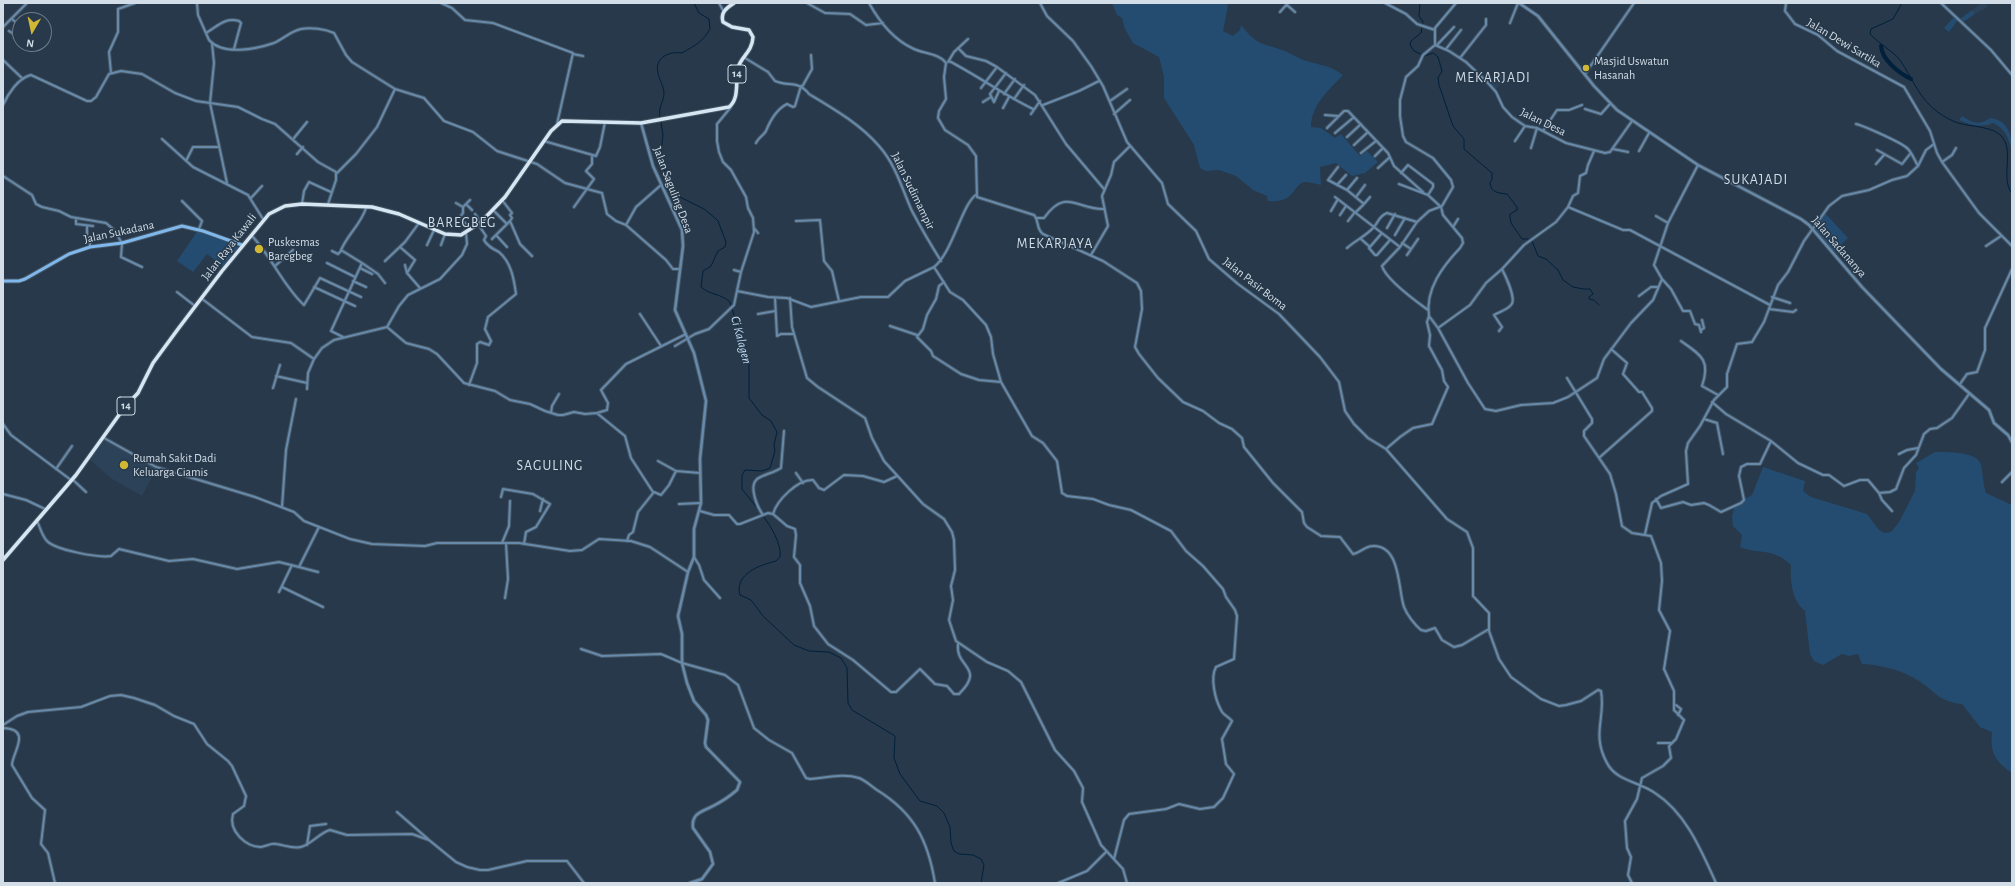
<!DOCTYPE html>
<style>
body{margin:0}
#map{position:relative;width:2015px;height:886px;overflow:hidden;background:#27394a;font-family:"Alegreya Sans",sans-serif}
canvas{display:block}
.frame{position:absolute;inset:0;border:4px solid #d2dde7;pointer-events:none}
.north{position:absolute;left:12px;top:12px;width:40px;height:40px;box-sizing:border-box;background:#27394a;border:1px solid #6b7b89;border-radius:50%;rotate:189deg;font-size:11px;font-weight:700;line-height:16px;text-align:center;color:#d2dde7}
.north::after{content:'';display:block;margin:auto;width:14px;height:18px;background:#d1b736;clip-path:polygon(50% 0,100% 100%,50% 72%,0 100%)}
</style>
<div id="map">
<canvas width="2015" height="886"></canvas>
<div class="frame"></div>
<div class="north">N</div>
</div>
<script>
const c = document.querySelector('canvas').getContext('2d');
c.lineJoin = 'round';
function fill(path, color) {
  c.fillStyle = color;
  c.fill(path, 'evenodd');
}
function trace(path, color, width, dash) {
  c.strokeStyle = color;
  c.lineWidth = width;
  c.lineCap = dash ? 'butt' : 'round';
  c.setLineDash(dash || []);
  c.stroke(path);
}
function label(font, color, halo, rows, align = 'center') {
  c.font = font + ' "Alegreya Sans",sans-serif';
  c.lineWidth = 3;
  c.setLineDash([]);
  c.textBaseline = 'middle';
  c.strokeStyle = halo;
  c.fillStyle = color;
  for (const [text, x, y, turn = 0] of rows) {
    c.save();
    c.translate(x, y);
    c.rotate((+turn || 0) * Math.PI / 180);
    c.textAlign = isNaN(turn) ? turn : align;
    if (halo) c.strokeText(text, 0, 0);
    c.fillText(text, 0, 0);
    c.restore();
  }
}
fill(new Path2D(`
 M1981,3h4l3,4 -13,7 -3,-4z
 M1497,70l9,9 -11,11 -8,-10z
 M103,439l14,6 21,14 19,9 -15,28 -30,-17 -23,-20z`), '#2b4258');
fill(new Path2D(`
 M1112,3h113l3,2 -5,26 10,5 7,-6 1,-5c18,23 22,17 46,27 7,3 12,7 20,9 16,5 22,4 36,14 -14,15 -32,30 -32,52l10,1 14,10 6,-4 19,22 7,-5 11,11 -13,11 -13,3 -16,-13 -16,4 1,18c-5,-1 -11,-3 -16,-3 -12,1 -9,22 -37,19l-1,-5 -14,-6 -17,-14 -17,-6 -13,1 -6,-3 -6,-23 -30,-47v-21l-5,-20 -26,-14 -8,-14 -3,-11 -5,-3z
 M1972,10l3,4 -12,8 -3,-3z
 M1954,17l4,3 -9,12 -5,-4z
 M1962,116c11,7 17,10 28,2 18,2 22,17 22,32 -4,-12 -6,-21 -19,-27 -13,5 -22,2 -34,-3z
 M1825,213l23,25 -15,14 -20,-24z
 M198,230l39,16 1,2 -14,19 -17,-13 -14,18 -16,-11z
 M1935,452c11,0 43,-1 46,13 2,9 2,19 5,28l26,12v268c-17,-12 -22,-20 -20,-41l-12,-5 -18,-23c-24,-3 -25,-11 -43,-23 -17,-11 -37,-16 -57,-17l-4,-10 -9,2 -7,-2 -19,11 -9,-4 -4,-7 -5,-43c-13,-10 -15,-30 -14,-46 -18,-18 -32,-10 -51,-18l2,-12 -9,-9 -1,-9 3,-13 17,-9 11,-28 42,14 -2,10 8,6 56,17 12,16 6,3 6,-1 8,-10 16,-31 1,-19 3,-4 -3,-5z`), '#244c70');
trace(new Path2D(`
 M1420,3l-1,13 4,6 -2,11 -10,8 -1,4 4,6 11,5 8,-3 5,4 4,14 -4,7 1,7 14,41 11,13v10l28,24v6l-2,4c1,10 9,10 17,11l10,13v3l-7,4v3l1,6 11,16h7l3,2 6,15 8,3 12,11 5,10 10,7 11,2h6l3,5 -4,3v2l5,1 5,5
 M1902,3l-9,16 -22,10 -1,5c8,9 24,18 30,26 13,19 19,39 39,53 6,4 13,8 19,10 13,4 37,3 45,15 11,17 -3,39 9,56
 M660,119c-2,-13 3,-15 4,-25 0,-8 -5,-14 -6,-21 -4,-16 12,-22 24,-20 13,-8 20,-10 28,-24l-1,-10 -10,-6 -5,-10
 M661,122l2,13 -2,18 6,30 11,13 26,13 11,9 3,3 8,21 -1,5 -7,4 -7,15 -8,5 -2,16c9,8 21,7 29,15l19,62v34l13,17 9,6 6,11 -3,13 1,6 -5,17 -8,3 -17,-1 -3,5v14l16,20
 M763,516c8,10 19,29 17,41l-4,4c-16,4 -42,13 -36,34l11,5 12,16 31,29 15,6 20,1 12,6 6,10 1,35 4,7 43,26 -1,22 6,16 20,27 17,5 7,7 6,14 1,16 3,8 5,3 14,1 8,4 3,6 -3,18`), '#00203c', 1);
trace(new Path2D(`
 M1881,46c1,14 18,27 30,33`), '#00203c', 4);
const minor = new Path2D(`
 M197,3l1,12 11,25c14,16 47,9 65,3 9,-4 17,-12 27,-14 10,-2 24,0 33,4l12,22 6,7 43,27 29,9 20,23 29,11 24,19 40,13 28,19 37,10 5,21 9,7 10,4 40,35 7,9h7
 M441,3l11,5 13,12 28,3 80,30 -16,71
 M719,3l5,9
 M807,3l18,10 25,1 16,11 17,-2
 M869,3c10,18 24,36 43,45 11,6 27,5 34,15l-2,14 2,22 -7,12 -1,7 7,12 23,15 8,11 1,41 57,18c5,5 2,14 9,19l60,27 34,22 4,8 1,18 -7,38 4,7 19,24 25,24 20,9 16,12 13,6 10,9 2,9 29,36 29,29 2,11 3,4 14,9 19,1 13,17c7,-1 12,-8 20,-8 28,-1 25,44 31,61 3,8 11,18 17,23l5,1 9,-3 7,12 12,7 8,-2 27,-16
 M1040,3l7,13 26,25 18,25 12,20 24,56 35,41 6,21 28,27 13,28 29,25 41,30 41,43 19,25 6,29 9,13 14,14 18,11 61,70 20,13 6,16v48l16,17v18l10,28 12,18 30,22 18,7 7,-1 15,-4 17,-11 3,1c5,26 -10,43 6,72 9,18 33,19 48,30 31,20 46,57 61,90
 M1385,3l21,11 11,10 18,6
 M1786,3l-1,8 10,13 23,11 19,16 67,36 26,44 7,22 5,9 37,51 33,33
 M1941,3l50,47 21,25
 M1287,5l8,7
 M1280,12l8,-9
 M12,19l8,7 -6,8
 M1510,23l8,-20
 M3,27l24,-24
 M9,31l11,7
 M206,33c12,-7 19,-16 33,-12l2,2 -7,26
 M1435,45l14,6 17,11 22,21 8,9 7,15 9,10 13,9 12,2 29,15 39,10 5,-1 22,-31
 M1437,45l17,-18
 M958,48l8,8 20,5 11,6 38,28 31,49 38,45
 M1446,49l15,-19
 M573,54l10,2
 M745,58l23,14 7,9c14,6 23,-1 34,13 25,15 51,30 70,52 17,19 23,43 33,65 9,17 19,34 29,50
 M1460,58l26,-33v-6
 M3,60l20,19
 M949,61c29,15 55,34 84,48
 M948,62l6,-10 14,-13
 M111,73l-2,-21 9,-20v-23l17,-6
 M1585,74l49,-71
 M802,87l10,-18 -1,-14
 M981,88l16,-21
 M1004,94l11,-15
 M1014,99l10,-14
 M1110,101l17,-12
 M983,102l8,-5
 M994,102l-4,-8 16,-21
 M994,102l5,-11
 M3,105c5,-11 15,-27 28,-30l56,26h4l5,-4 13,-23 12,-3 21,3 33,19 21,8 14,2 4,-40 -2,-20
 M1043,105l36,-14 20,-10
 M1003,108l6,-11
 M1585,109l16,5 9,-10
 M1031,114l9,-13
 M1114,114l16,-14
 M1325,115l13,1
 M1856,124c8,2 47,19 52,25 4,4 7,12 10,17
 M1327,128l17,-17h4l40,42 6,13 29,26
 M1543,131l14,-21h12l13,-5
 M1335,133l19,-16
 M1347,137l14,-13
 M294,138l13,-16
 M162,139l31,28 55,28 15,24
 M544,141l52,15 4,-9 5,-25
 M1515,141l10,-15
 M756,143c2,-5 8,-8 10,-12 4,-10 11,-22 21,-27l6,3 2,-1 6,-20
 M1354,145l14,-13
 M1531,148l6,-20
 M1613,149l15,3
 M1877,150l25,14 8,-10
 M1639,151l10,-18
 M1361,153l15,-12
 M297,154l6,-7
 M1375,156l8,-8
 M186,161l7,-14h26
 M1942,162l10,-7 4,-7
 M1876,164l8,-9
 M1698,165l-30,58 -14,42 8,14 9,10 12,22h7l5,13 4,1 2,7
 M1338,167l-10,13 19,10 17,14 -8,8
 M1378,168l12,-11
 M337,173l19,-19 21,-27 18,-38
 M1401,173l7,-8 25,19v3l-5,8
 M3,176l29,19 4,9 6,3 17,4 12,6 35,6 7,6 9,14 -1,14 21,10
 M227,183l-17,-80 28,4 24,12 13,5 43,38 18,10v8l-8,24
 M1399,184l29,11 13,12 2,8 19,23 1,5 -3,5c-17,18 -35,41 -31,68l9,12 30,55 17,26 11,2 25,-6 32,-2 15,-6 29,-19 7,-19 27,-36 22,-23 9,-21
 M1337,185l9,-10
 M1347,190l10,-12
 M977,194c-15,9 -24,58 -43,73l16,25 13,8 23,25 5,12 2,17 8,28 31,54 11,7 14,18 5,32 5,3 26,3 16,6 22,5 40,21 15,20 17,15 20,23 3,8 9,13 2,6 -3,43 -18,8c-6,11 -1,32 5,43 2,5 8,7 11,11l-10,18 4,25 8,10 -11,24 -9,9 -14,2 -21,-5 -13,5 -37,5 -5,6 -10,39
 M1335,197l65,50
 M1356,197l9,-12
 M251,198l11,-12
 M502,200l10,13 -2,2 2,3 -2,3 10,23 12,12
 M182,201l20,20 -3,8
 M456,203l7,4
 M302,204l2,-13 5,-9 22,10
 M466,204l6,6
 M1364,204l6,-7
 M574,207l20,-28 -8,-8 6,-7v-7
 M1568,207l55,23h7l140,75
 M493,210l14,14
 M1331,211l7,-12
 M475,214l6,8
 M1340,215l6,-9
 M1656,216l12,7
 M1036,218h8c22,-31 33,-8 60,-9
 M76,220v4l17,2
 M796,221l24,-1 4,41 8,10 7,30
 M1348,221l7,-9
 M626,225l10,-18 25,-22
 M87,226v12l3,3v5
 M1453,227l5,-8
 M469,228l-9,-11 3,-4v-6l7,-7
 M754,228l4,5
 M1387,228l8,-14
 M466,232l1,12 -5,11 -22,24 -32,16 -9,11 -12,21 19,16 23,6 8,5 27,29 31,8 15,9 20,4 15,7 13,4h5l11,-3 11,2 12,-1 10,-3 1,-7 -7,-13 25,-26 60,-30
 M1382,233l-13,15 6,7h2l13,-15
 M496,235l11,12
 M1395,235l10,-17
 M252,236c20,21 31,50 52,69l16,-27 41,19
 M492,239l18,-18
 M1361,239l9,8
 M1402,243l9,6
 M427,245l7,-15
 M441,245l4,-11
 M1986,246l15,-10
 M400,247l15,13 -8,13
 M1347,248c9,-8 19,-12 27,-21 5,-6 5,-11 13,-14l30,9
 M332,251l6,3 3,-3
 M290,254l5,5
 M1091,255l17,-29 -6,-30 9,-21 3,-13 16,-16
 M1407,255l11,-16
 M385,261l20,-19 14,-19
 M327,263l28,14
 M362,263l16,11 7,9
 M405,265l2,8 13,15
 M275,266l18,-16
 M360,268l12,6
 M734,270l7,2
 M353,281l13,6
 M944,282l-5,4 -3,13 -9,16 -4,14 -6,8 14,14 2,5 28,18 18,6 22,2
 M314,287l41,19
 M737,291l31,6 19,1 24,9 50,-10h27l17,-16 29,-14
 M177,292l18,14
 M1639,296l12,-9h6
 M1772,297l18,6
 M201,298l51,39 39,6 23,16 -6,14 -1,16
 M775,298l2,38 4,-2h13
 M790,298l2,29 15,51 11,9 47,31 7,20 12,23 39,43 21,15 8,13 2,8 1,30 -4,16 2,14 -4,20 7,21 31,21 21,9 13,11 34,68 19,21 9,17 -1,14 19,43 22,24 4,14
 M1769,309l24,3 3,-2
 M1428,310c-11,-8 -42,-30 -46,-44l18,-19 17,-25 12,-11 13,-5 11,-19 -2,-7 -18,-22 -27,-16 -3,-6 -3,-20v-16l6,-23 12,-11 5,-11 12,-10v-17l21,-25
 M640,314l21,32
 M758,314l17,-3
 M890,326l27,9
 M1438,328l32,-23 16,-22 16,-14 22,-24 32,-23 12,-15 5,-11 5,-3 2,-17 6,-3 2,-8 6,-14
 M1701,330l3,-2 -2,-8
 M1499,331l3,-4 -8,-12c5,-3 13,-5 17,-10 6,-5 -6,-30 -9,-36
 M343,337l-12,-6 31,-68 -21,-13c7,-16 20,-26 25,-42
 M1681,341c20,14 30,19 21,45l16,9
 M675,346l20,-12 14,-5 25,-24 7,-33 13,-40 -1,-14 -5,-10 -2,-11 -15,-27 -8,-8 -4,-10 -2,-11v-17l14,-17
 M314,359l8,-11 12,-8 53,-13
 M276,376l31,7
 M1567,378l25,41v4l-8,8v5l26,38 6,20 6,32 10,7 19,3 10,27 1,18 -3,29 11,21 -6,38 10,22v19l10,10 -8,19 -7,7 2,12 -8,8 -21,12 -5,21 -12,22 2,27 4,9 -3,18 4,8
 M1960,384l7,-10 10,-2 8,-22v-22l27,-59
 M469,385l8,-22v-19l3,-2 9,3 2,-4 -6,-12 3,-12 28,-23c-2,-15 -5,-32 -17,-42 -6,-3 -12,-6 -15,-12l2,-4 -8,-12
 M273,388l7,-23
 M1712,402l14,12 45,27 27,22 25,12h6l15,11 16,-6h8l11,13 11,-1 6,-3 8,-21 12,-13 8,-21 6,-5 7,-1 15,-10 17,-24
 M551,413l1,-7 7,-12
 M598,414l27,22 6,22 22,34
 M1704,419l13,4 6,31
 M3,424l8,11 60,45
 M104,438l52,29 99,30 39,15 10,9 46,18 22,5 53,2 12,-3h82l51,8 12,-1 17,-11 32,2 19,6 38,25
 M1386,449l14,-12 13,-9 19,-4 16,-37 -4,-6 -2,-11 -13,-24 1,-11 -3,-13 2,-6
 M1899,454l8,-4 11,-2
 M1600,457l52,-46v-3l-10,-16h-3l-16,-18 4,-11 -16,-14
 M658,461l18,10
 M56,469l16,-23
 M796,473l7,10
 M72,479l14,13
 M2002,482l10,-10
 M1879,493l3,7 10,11
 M3,494l23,6 19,9
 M501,497l2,-8 30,5 17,10 -14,23 -10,5 -2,12
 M1656,499l5,9 22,-6 8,3 13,-2 5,2 12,7 20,-9 3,-3 -5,-24 2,-9 6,-3h13l11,-23
 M679,504l22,-1
 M282,507l4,-57 10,-51
 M540,511l3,-12
 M700,511l14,4h15l8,9h3l28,-11 5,1c4,-14 25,-35 40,-34l6,8 5,2 20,-15 19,1 21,6 13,-6
 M773,514l14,12 8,3 1,6 -2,22 6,8v18l10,23 4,20 14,18 25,16 38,32h5l24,-23 15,15 12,2 7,8h5c27,-27 -4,-26 -1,-50
 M763,515c-5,-7 -15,-28 -6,-36 7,-5 17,-6 24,-11l3,-37
 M37,521c3,6 5,15 10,20 9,9 51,17 64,15l8,-7 50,12 24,-2 44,10 42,-7 20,5
 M1645,534l7,-31 9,-7 27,-12 -2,-33 2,-8 12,-17 14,-26 13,-13v-13l10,-30 15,-2 12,-20 14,-37 10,-13 16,-31 25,-35 13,-10 27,-6 23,-10 15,-4 11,-10 8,-16 8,-6
 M627,541l2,-6 4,-3 5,-20 16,-20 7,3 8,-10 7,-14 24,2
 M502,543l7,-17 1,-25
 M694,557l5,8 5,15 16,18
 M318,572l-19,-5 20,-40
 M282,587l41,20
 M279,592l13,-27
 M505,598l3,-19 -2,-36
 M581,649l21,7 59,-2 21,9 43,12 13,10 16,43 15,12 23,13 14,25 4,1c16,-1 33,-6 49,-1 6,2 12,8 18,12 37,23 51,50 58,93
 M1676,705l5,4 -3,6
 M3,725l14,-9 11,-4 53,-5 29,-11 11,-1 13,3 21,7 19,11 20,8 13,20 21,17 4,5 14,30 -2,10 -11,8c-5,17 13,33 28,33 6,-1 10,-4 15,-3 8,1 17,5 25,3 11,-3 18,-14 29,-17l17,5 65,-1 17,6 27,22 11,5 13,3h8l39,-9h40l17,22
 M3,728c30,1 9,25 9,37l20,33 13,12 -4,34 7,9 7,30
 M1658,743h13
 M397,812l31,27
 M307,845l3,-19 16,-2
 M1058,883l29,-12 19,-19`);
const tertiary = new Path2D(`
 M1519,3l19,13 56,70 23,24 81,55 103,54 8,6 53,62 79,82 48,41 5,13 14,12 4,7
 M641,123l12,43 29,64 1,16 -8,64 19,43 12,48 -6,58 1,44 -7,26v28l-6,15 -10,44 4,18v29l5,20 7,18 12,14 2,5 -3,23 1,4 34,35 -3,8c-7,6 -16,12 -24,16 -11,6 -22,7 -20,22l17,24 3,12 -11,15 -12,4`);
const secondary = new Path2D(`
 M3,281h16l6,-2 44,-25 21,-7 32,-4 60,-17 21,5 39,14`);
const trunk = new Path2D(`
 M3,560l73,-85 48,-67 14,-15 15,-30 25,-34 44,-58 47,-57 16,-8 17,-2 70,3 27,7 46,20 16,1 20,-13 24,-25 46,-66 11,-10 79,2 88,-16c11,-9 6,-26 9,-39 3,-12 14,-15 15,-31l-4,-7 -17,-3 -9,-5c-3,-10 4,-14 11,-19`);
trace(minor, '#465766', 4);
trace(tertiary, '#465766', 4.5);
trace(secondary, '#465766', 5);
trace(trunk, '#465766', 5.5);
trace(minor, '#678aab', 2);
trace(tertiary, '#678aab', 2.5);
trace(secondary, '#7fb8ec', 3);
trace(trunk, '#d7e6f3', 3.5);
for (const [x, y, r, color] of [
 [1586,68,4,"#d1b736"],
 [259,249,5,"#d1b736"],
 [124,465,5,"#d1b736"]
]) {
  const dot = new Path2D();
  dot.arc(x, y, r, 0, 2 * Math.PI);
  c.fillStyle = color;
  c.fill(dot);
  trace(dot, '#27394a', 1.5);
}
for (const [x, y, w] of [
 [737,74,18],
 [126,406,18]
]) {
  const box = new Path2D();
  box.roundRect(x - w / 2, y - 9, w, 18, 3);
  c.fillStyle = '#27394a';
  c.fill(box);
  trace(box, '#d2dde7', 1);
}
label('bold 11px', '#d2dde7', null, [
 ["14",737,74],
 ["14",126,406]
]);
label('12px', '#d2dde7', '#27394a', [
 ["Jalan Dewi Sartika",1844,43,31],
 ["Jalan Desa",1543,122,26],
 ["Jalan Saguling Desa",673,190,69],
 ["Jalan Sudimampir",913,191,64],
 ["Jalan Sukadana",119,232,-12],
 ["Jalan Raya Kawali",229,247,-52],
 ["Jalan Sadananya",1839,247,49],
 ["Jalan Pasir Boma",1255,284,38]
]);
label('12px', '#d2dde7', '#27394a', [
 ["Masjid Uswatun",1594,61],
 ["Hasanah",1594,75],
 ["Puskesmas",268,242],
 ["Baregbeg",268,256],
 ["Rumah Sakit Dadi",133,458],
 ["Keluarga Ciamis",133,472]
], 'left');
label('italic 13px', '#bfd9f2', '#27394a', [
 ["Ci Kalagen",741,340,75]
]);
c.letterSpacing = '1px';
label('14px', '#d2dde7', '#27394a', [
 ["MEKARJADI",1493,78],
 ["SUKAJADI",1756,180],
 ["BAREGBEG",462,223],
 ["MEKARJAYA",1055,244],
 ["SAGULING",550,466]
]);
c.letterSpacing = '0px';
</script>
